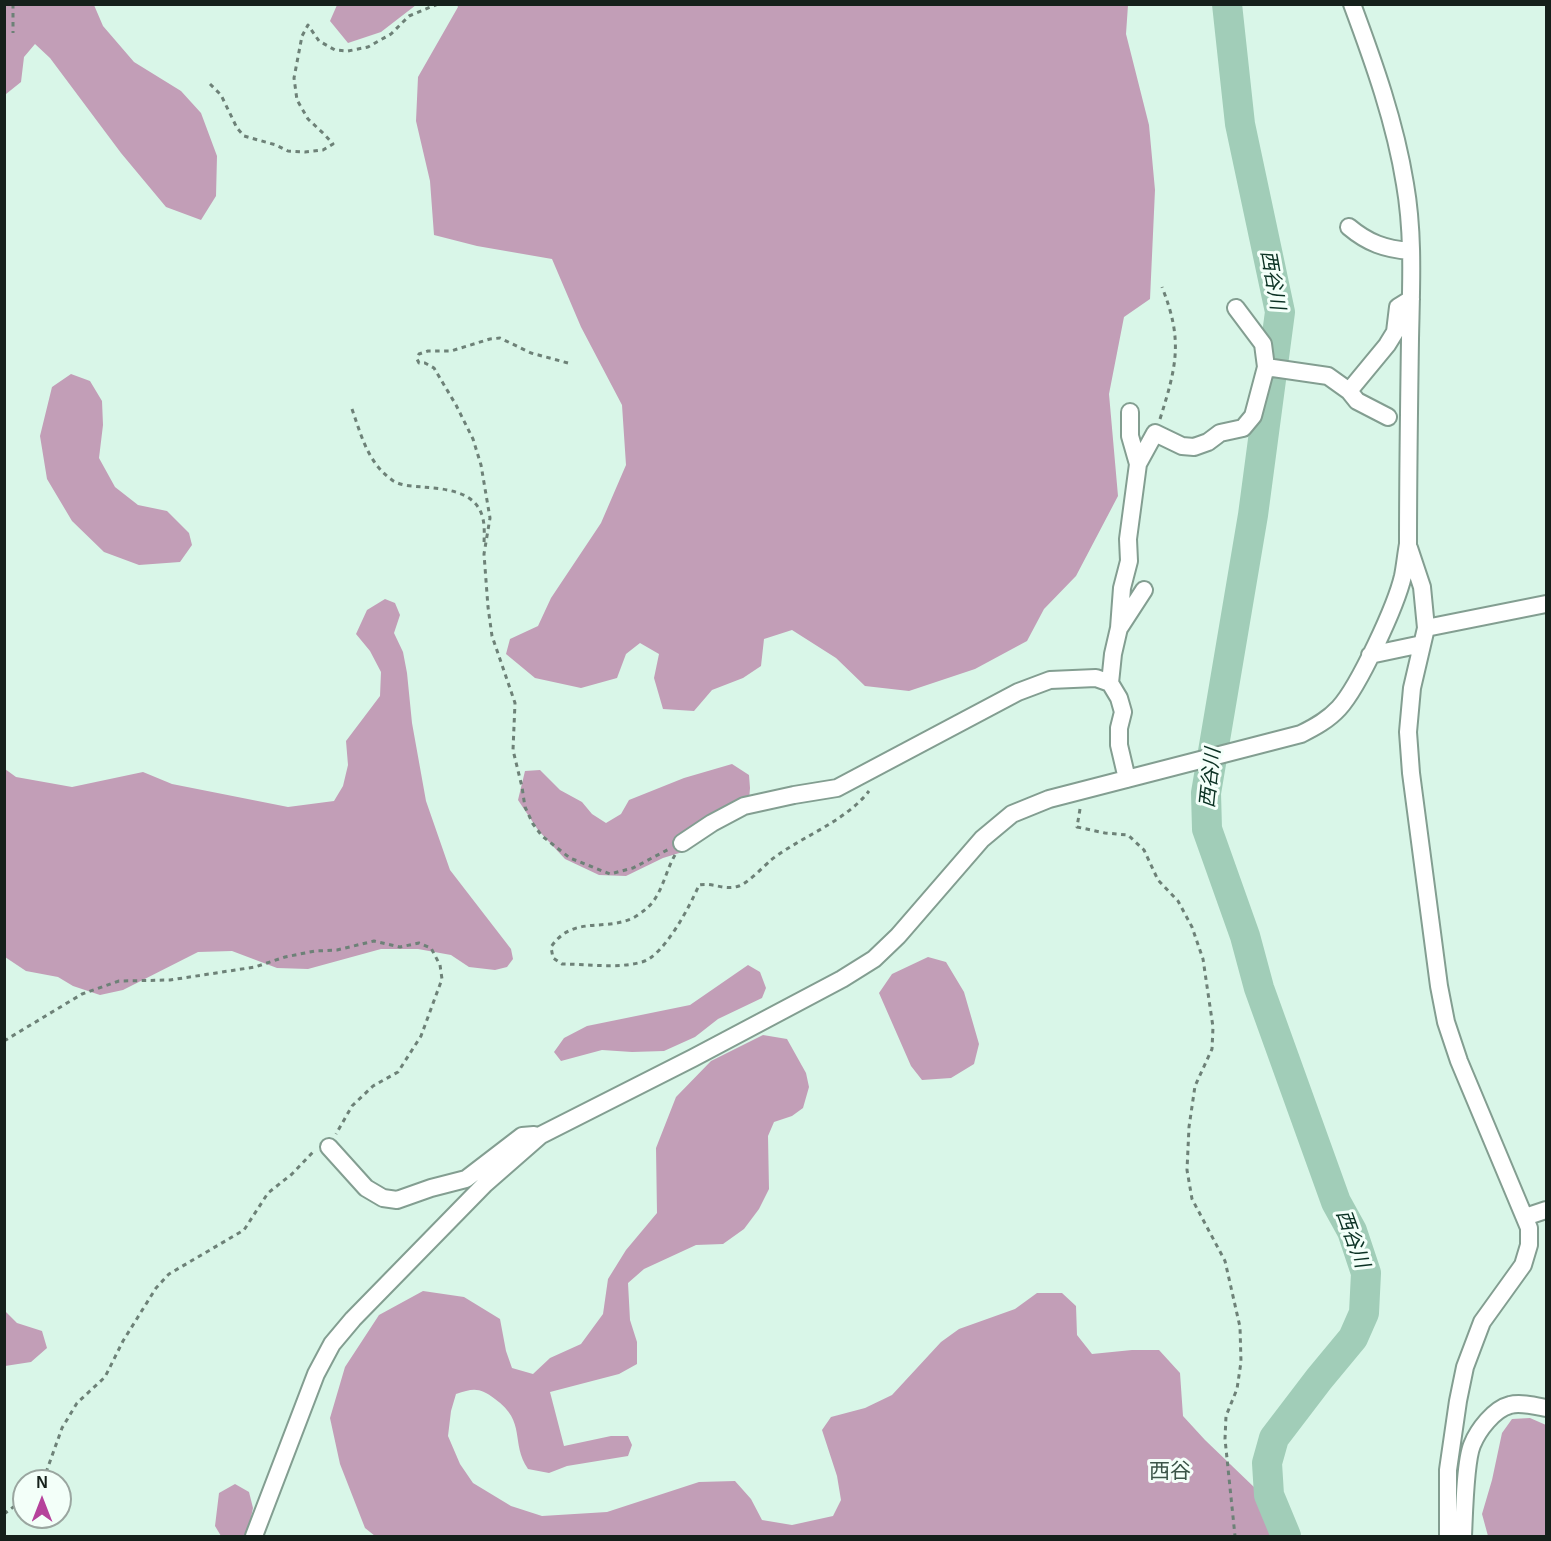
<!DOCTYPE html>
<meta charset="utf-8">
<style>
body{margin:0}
#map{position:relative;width:1551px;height:1541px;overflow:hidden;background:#d9f6e8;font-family:Helvetica,sans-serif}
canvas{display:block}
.frame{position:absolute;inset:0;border:6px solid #15201b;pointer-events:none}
.north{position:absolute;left:12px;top:1469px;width:60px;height:60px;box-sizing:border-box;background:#f3fff9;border:2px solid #9aa6a0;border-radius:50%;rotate:0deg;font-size:16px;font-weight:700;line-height:24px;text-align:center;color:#15201b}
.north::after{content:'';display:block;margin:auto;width:21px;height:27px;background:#b5429b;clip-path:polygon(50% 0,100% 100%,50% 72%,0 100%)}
</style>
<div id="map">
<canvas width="1551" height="1541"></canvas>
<div class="frame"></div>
<div class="north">N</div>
</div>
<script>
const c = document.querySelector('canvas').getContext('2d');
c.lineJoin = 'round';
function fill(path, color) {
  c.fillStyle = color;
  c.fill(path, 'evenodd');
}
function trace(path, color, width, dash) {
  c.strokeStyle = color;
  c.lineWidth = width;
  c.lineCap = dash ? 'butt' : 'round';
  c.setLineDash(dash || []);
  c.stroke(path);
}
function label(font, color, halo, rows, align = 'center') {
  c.font = font + ' Helvetica,"Noto Sans JP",sans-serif';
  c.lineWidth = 6;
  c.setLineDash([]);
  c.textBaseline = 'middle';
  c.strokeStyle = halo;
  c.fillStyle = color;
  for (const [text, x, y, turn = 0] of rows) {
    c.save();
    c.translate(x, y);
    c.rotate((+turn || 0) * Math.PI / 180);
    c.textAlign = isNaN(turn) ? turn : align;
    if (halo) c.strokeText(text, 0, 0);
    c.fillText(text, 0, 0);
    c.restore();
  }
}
fill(new Path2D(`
 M4,5h90l9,21 31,36 47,29 20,22 16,43 -1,40 -15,24 -35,-13 -45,-54 -71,-95 -15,-14 -11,13 -3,25 -15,12z
 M337,5v-1l79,1 -35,27 -33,11 -18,-22z
 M457,5h671l-2,29 23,91 6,65 -5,109 -26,18 -15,77 9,102 -42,80 -32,33 -17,32 -52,28 -66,22 -44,-5 -29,-28 -44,-28 -28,9 -3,27 -18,12 -31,12 -18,21 -31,-2 -9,-31 5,-24 -19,-11 -14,11 -9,24 -36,10 -46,-10 -29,-24 4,-15 28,-13 13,-28 50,-75 25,-58 -4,-60 -41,-78 -29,-68 -75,-13 -43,-11 -4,-54 -14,-60 2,-44 40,-70z
 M71,374l19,7 12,20 1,24 -4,33 16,29 23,18 29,6 22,22 3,12 -12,17 -41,3 -35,-13 -32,-31 -25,-42 -7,-43 12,-49z
 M385,599l10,4 5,12 -6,18 9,19 4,21 5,50 14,78 24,69 61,79 2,10 -6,8 -12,3 -26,-3 -18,-12 -33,-6h-37l-73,20 -31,-1 -45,-17 -34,1 -75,38 -23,5 -27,-9 -15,-9 -32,-6 -21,-14v-188l11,8 56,10 71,-15 29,12 116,23 46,-6 9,-15 5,-21 -2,-24 34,-45 1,-24 -11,-21 -14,-17 11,-24z
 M732,764l17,11 1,13 -1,12 -60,50 -26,8 -37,18 -27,-1 -34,-16 -27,-29 -20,-30 7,-29 15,-1 20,20 22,12 10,12 14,9 15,-9 8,-14 55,-22z
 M928,957l18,5 18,30 15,52 -5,20 -23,14 -29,2 -11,-14 -32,-73 13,-19z
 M748,965l12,7 6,16 -4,10 -44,21 -23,18 -31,14 -32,1 -30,-2 -41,11 -7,-9 10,-14 23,-12 103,-21z
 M763,1035l24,4 19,34 3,14 -6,21 -11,8 -18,6 -6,14 1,53 -10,20 -15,20 -21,15 -27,1 -52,24 -16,14 2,37 7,22v22l-18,10 -69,18 14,54 47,-10h17l4,9 -4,11 -61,10 -18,7 -21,-4c-18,-27 -1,-47 -33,-70 -15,-12 -22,-11 -39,-5l-5,17 -3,25 12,28 13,19 38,23 31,10 65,-4 92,-30 36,-1 16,18 11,21 30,5 41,-9 8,-16 -4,-24 -15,-46 9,-13 34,-9 27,-13 49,-53 18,-13 56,-20 22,-16h25l14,13 1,29 15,19 40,-4h27l21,23 3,43 22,24 50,48 17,48h-897l-10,-8 -25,-64 -10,-46 15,-51 34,-52 44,-24 41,6 36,22 6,32 6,17 21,6 17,-16 31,-14 22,-30 5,-35 18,-29 31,-37 -1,-65 20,-51 35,-36z
 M5,1311l12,12 25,8 5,17 -16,14 -26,4z
 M1530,1418l16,7v111h-58l-6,-22 10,-34 10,-47 10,-14z
 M235,1484l14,8 4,16 -6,28h-26l-6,-10 4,-33z`), '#c29eb7');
trace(new Path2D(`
 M1227,4l13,120 40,188 -27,203 -47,278 1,36 38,107 14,52 77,214 16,29 14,42 -2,40 -11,25 -34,41 -45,59 -7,25 2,32 17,41`), '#a1cdb8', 30);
const minor = new Path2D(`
 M1349,227c19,16 36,22 61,24
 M1236,308l27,36 3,23
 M1349,391l8,10 31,16
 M1130,412v24l8,28
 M1409,548l13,39 4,41 -14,60 -4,44 3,41 28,213 7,36 13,39 70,167v17l-6,20 -41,57 -17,45 -7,34 -10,69v66
 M1120,627l24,-37
 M1426,628l120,-24
 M1370,655l52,-11
 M1127,779l-8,-34v-17l4,-16 -4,-14 -9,-15 3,-29 6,-26 3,-40 7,-27 -1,-22 10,-75 17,-31 27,13 12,1 14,-5 12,-9 23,-5 10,-12 13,-49 62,9 21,15 38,-46 8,-13 3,-25 13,-8
 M682,843l30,-20 32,-17 50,-11 43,-7 181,-96 32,-12 46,-2 14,5
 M329,1147l37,41 17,10 14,2 34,-12 35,-9 56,-43 12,-1
 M1525,1217l21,-7
 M254,1536l62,-162 16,-30 21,-25 132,-135 56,-49 152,-77 149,-79 32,-20 24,-23 84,-97 30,-25 37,-15 252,-65c14,-7 27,-14 38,-26 20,-22 57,-102 64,-132 2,-10 3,-21 5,-32 0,-68 1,-137 2,-205 1,-51 4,-104 -5,-155 -10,-62 -31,-121 -53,-180
 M1463,1536c1,-20 2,-74 9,-91 6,-15 22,-36 38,-40 10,-3 26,1 36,3`);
trace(minor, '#839e91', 20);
trace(new Path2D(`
 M13,4v29
 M210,84l11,11 16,33 7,8 32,9 12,6 17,1 18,-2 10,-6 -8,-9 -17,-16 -11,-19 -3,-22 8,-42 6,-11 11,16 16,9 13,1 20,-4 23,-13 18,-18 29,-12
 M568,363l-37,-10 -31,-15 -10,1 -39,12h-23l-9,3 -2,5 2,4h6l9,5 22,37 17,34 8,26 9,53 -6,36 4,53 4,29 23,67 -2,47 9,37 3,20 8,17 9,12 28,22 40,16 23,-6 36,-19
 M352,409c9,26 16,54 40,71 8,6 21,6 31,7 23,2 54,4 60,32 2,8 1,19 1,27
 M1160,419c17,-54 23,-79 2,-132
 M1080,809l-3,18 28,6 23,2 16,15 14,30 20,21 14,26 11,32 10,68 -1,22 -17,37 -6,41 -2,43 5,29 33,62 15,66 1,35 -4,27 -11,27 -1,23 10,97
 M675,855c-10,17 -13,41 -29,54 -4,3 -10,8 -15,10 -30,12 -59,-3 -80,28l2,11 9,6c25,0 55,5 80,-2 22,-6 48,-56 57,-77 14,-3 25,6 40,1 9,-3 24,-19 32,-26 31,-24 74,-38 98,-69
 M4,1041l78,-47 37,-13 51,-1 85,-13 30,-10 30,-6 22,-1 37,-9 26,6 19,-4 12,5 9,17 2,14 -21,57 -23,36 -25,14 -21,20 -16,28
 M43,1481l19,-53 15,-25 28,-26 18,-36 33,-53 13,-14 75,-44 24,-37 24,-19 22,-23
 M4,1514l20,-15`), '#6d8177', 3, [4.5, 4.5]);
trace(minor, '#fff', 16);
label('italic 20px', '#0a3123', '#f3fff9', [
 ["西谷川",1272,280,80],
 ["西谷川",1211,778,-84],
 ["西谷川",1352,1239,70]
]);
label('21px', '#3c5549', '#f3fff9', [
 ["西谷",1170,1472]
]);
</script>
